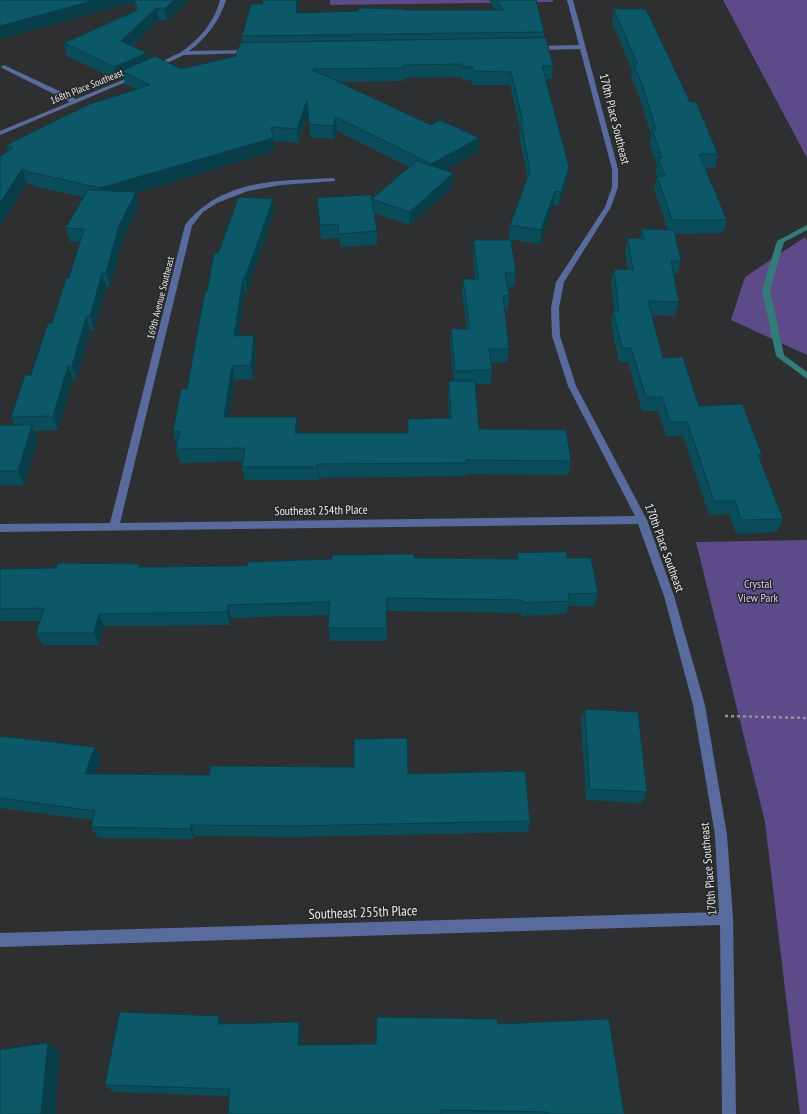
<!DOCTYPE html>
<style>
body{margin:0}
canvas{display:block;background:#2d2f31}
</style>
<canvas width="807" height="1114"></canvas>
<script>
const c = document.querySelector('canvas').getContext('2d');
c.lineJoin = 'round';
function fill(path, color) {
  c.fillStyle = color;
  c.fill(path, 'evenodd');
}
function trace(path, color, width, dash) {
  c.strokeStyle = color;
  c.lineWidth = width;
  c.lineCap = dash ? 'butt' : 'round';
  c.setLineDash(dash || []);
  c.stroke(path);
}
function label(font, color, halo, rows, align = 'center') {
  c.font = font + ' "PT Sans Narrow",sans-serif';
  c.lineWidth = 3;
  c.setLineDash([]);
  c.textBaseline = 'middle';
  c.strokeStyle = halo;
  c.fillStyle = color;
  for (const [text, x, y, turn = 0] of rows) {
    c.save();
    c.translate(x, y);
    c.rotate((+turn || 0) * Math.PI / 180);
    c.textAlign = isNaN(turn) ? turn : align;
    if (halo) c.strokeText(text, 0, 0);
    c.fillText(text, 0, 0);
    c.restore();
  }
}
fill(new Path2D(`
 M330,0h223v2l-223,3z
 M723,0h84v158z
 M805,237l2,4v114l-76,-35 14,-43z
 M807,540v574h-7l-35,-292 -69,-280z`), '#5d4a89');
fill(new Path2D(`
 M807,225v5l-23,12 -14,48 14,65 23,17v7l-31,-23 -14,-66 15,-49z`), '#337c79');
trace(new Path2D(`
 M725,716l82,2`), '#909293', 2.5, [3, 3]);
fill(new Path2D(`
 M220,0h6c-6,20 -20,39 -37,51l61,-1 3,2 -1,1 -68,2 -27,13h-4v-2c9,-5 19,-9 28,-14 18,-12 34,-31 39,-52z
 M567,0h6l45,169v18l-7,20 -47,75 -5,26 1,28 16,50 71,134 27,76 31,109 22,130 6,83 3,196h-14l-2,-189 -720,22v-14l719,-21 -4,-77 -22,-130 -29,-109 -26,-72 -638,8v-8l110,-1 75,-298c38,-47 94,-44 148,-47l2,1v2l-54,4 -33,6 -31,12 -14,9 -11,14 -72,297 515,-7 -67,-130 -16,-50 -1,-28 5,-26 49,-75 7,-20v-18l-32,-120 -44,1 -3,-2 3,-2 43,-1z
 M4,65l72,34 59,-24 5,1 -140,59v-4l70,-29 -68,-34 -1,-1z`), '#596a9c');
fill(new Path2D(`
 M0,0h189l-22,21 -8,-1 -27,26 15,7 1,6 33,10 55,-13 6,-13v-7l20,-32 1,-4h36l-1,13 106,-3h91l-6,-10h47l8,32v6l9,28 -1,13h-7l24,88 -2,14 -8,25 -6,-1 -13,39 -32,-5 2,-14 18,-46 -9,-43 1,-7 -10,-44h-38v-4l-10,-1 -1,-3 -57,1v3l-65,1 139,70 -33,18 8,17 -37,32 -7,6 -35,-12 3,18v14l-37,2 -1,-9 -18,1 -4,-41 55,3v-2l37,-32 -72,-36 -3,8 -24,-2 -2,-24 -10,30 -25,-2 1,10 -138,42 3,12 -17,37 -12,45h-4l-12,43h-4l-13,49h-4l-15,51 -23,1 3,8 -14,46 -24,1v-61h15l-4,-8 20,-42 38,-97 11,-36h-10l-4,-14 17,-31 -46,-10 -10,-4 -26,40 7,-72 -2,-6 130,-56 -11,-5 -2,-7 -6,3 -50,-24 -3,-13 72,-33 -2,-8 -134,37z
 M614,9l76,93 28,52 -3,14h-10l22,52 -4,13 -48,1 6,27 -4,14 -4,-1 6,28 -4,14 -23,-1 11,43 36,48 63,48 -2,5 23,60 -6,13 -41,2 -7,-20 -20,1 -26,-79h-17l-8,-25h-16l-14,-49h-9l-8,-37 2,-14h1l-3,-28 3,-14 14,1 -3,-18 3,-14 12,1 2,-10 26,1 -14,-41 3,-13 -2,-4 2,-7 -8,-22 2,-8 -11,-36 -9,-22 1,-6 -20,-49z
 M274,212l-27,80h-2l-6,44 17,13 -3,30 -18,1 -6,37h68l1,16h110v-14l41,-1 -1,-24 1,-13h5l-4,-38 1,-14h16l-5,-36 1,-14h12l-2,-25 1,-14 42,33 -2,14h-7l2,8 -1,14h-4l5,40 -2,13 -16,1 1,7 -1,14h-16l4,45 92,32 -3,14 -102,-1v2l-147,2v2h-74l-3,-13 1,-6 -63,2 -4,-14 1,-4h-1l-3,-14 14,-42 20,-98 11,-38z
 M517,553l50,5 31,35 -4,13h-26l-2,8 -45,2v-3l-134,-2v30h-57l-2,-13 1,-13 -98,3 -1,7 -126,1 -5,19h-56l-7,-12 4,-12h-40v-52l247,-3 167,-8 102,1z
 M585,709l62,83 -5,11 -56,-3 -5,-79z
 M0,736l95,11 6,12 -6,15 114,1 199,-1 122,47 -2,11 -232,5 -101,-1v3l-97,-1 -7,-11 2,-7 -93,-12z
 M224,1023l78,8 -1,14 75,-1 122,-20 126,90h-396l1,-18 -115,-4 -9,-7z`), '#0a4c59');
fill(new Path2D(`
 M95,0h38l1,2 -134,37v-13z
 M174,0h15l-22,21 -3,-12z
 M297,0h2l-2,25 -1,-12z
 M156,8l3,12 -35,33 -3,-12z
 M147,53l3,13 -28,5 1,6 -6,3 -3,-13z
 M307,100l1,13 -10,30 -1,-14z
 M336,117l1,14 -3,8 -1,-13z
 M273,138l1,13 -138,42 3,12 -17,37 -12,45 -4,-14 -2,-71 -4,-14z
 M479,138l-1,14 -48,26 1,-14z
 M569,167l-2,14 -8,25 2,-14z
 M22,169l5,14 -27,43v-23z
 M453,173v14l-37,32 -7,6v-13z
 M555,191l-2,14 -13,39 1,-14z
 M273,199l1,13 -27,80 -2,-14z
 M102,273l4,14 -12,43 -4,-14z
 M243,278l2,14 -8,57 -3,-13z
 M86,317l4,13 -13,49 -5,-13z
 M254,335l2,14 -3,30 -2,-14z
 M68,366l5,13 -15,51 -5,-14z
 M232,366l3,14 -8,50 -3,-13z
 M297,417l1,13 -1,16 -2,-13z
 M32,425l6,14 -14,46 -6,-14z
 M317,464l2,14v2l-2,-13z
 M228,605l3,13 -1,7 -3,-13z
 M99,614l5,12 -5,19 -5,-12z
 M95,747l6,12 -10,26 -6,-11z
 M191,825l4,11v3l-5,-10z
 M219,1016l5,8h-6z
 M299,1022l3,9 -1,22 -3,-8z
 M48,1043l12,9 -5,62h-14z`), '#083e49');
const building = new Path2D(`
 M0,0h95l-95,26z
 M135,0h39l-10,9 -8,-1 -35,33 26,12 -33,14 -50,-24 74,-33z
 M263,0h34l-1,13 62,-2 1,-3 45,1v1h99l-6,-10h39l8,32 -302,4 9,-32h11z
 M614,9h32l44,93h6l22,52h-19l28,66h-55l-15,-44h8l-7,-18h4l-10,-28h4l-13,-44 -9,-21 3,-1z
 M546,38l7,28h-11l27,101 -8,25 -6,-1 -14,39 -31,-5 20,-54 -9,-49h2l-12,-50 -38,-1v-4h-11v-3l-58,1v3l-93,1 120,56 9,-5 39,18 -48,26 -95,-47 -3,9 -24,-2 -2,-24 -10,29 -26,-2 2,11 -173,50 -67,-15 -11,-4 -22,34v-47l13,-8 -7,-3 84,-41 60,-19 -28,-14 33,-15 26,13 55,-13 4,-13z
 M417,161l36,12 -36,33 -8,6 -37,-13z
 M88,190l48,2 -18,36 -12,45h-4l-12,43 -4,1 -14,49h-4l-15,50 -42,1 14,-42h6l17,-52h4l14,-45h3l15,-49 -18,-1z
 M371,195l6,36 -38,3 -1,-10 -18,1 -3,-27z
 M239,197l34,2 -28,79h-2l-9,58 20,-1 -3,30 -19,1 -8,51h73l-2,16h113v-14l43,-1 -2,-37h26l4,48 87,1 5,31 -105,-1 1,3 -150,1v3h-75l3,-19 -69,1 4,-18h-7l8,-42h6l18,-98h2l7,-38h4z
 M642,229l32,1 7,31h-10l8,41 -31,-1 15,57 20,-1 16,49 43,-2 20,50 -4,1 25,64 -42,1 -6,-19h-21l-27,-79h-17l-8,-25h-16l-15,-49h-9l-9,-37h6l-5,-42 19,1 -5,-32 16,1z
 M474,240h37l5,33h-11l4,22 -6,1 6,53h-20l3,21 -37,1 -4,-42h19l-7,-50h15z
 M0,425h32l-14,46h-18z
 M566,552l1,6h24l7,35 -30,1 1,7 -46,2v-3l-136,-2 -1,30h-58l2,-26 -102,3 -1,7 -128,2 -5,19h-58l8,-25 -44,1v-40l56,-1 2,-5 81,1 -1,3 109,-1 1,-4 84,-3v-4l82,-1v4l104,1 -1,-6z
 M585,709l53,3 9,80 -57,-3z
 M0,736l95,11 -10,27 124,1 2,-9 143,1v-28l53,-1 1,36 117,-3 5,50 -237,5 -102,-1 -1,4 -99,-2 4,-16 -95,-13z
 M120,1012l99,4 -1,8 81,-2 -1,23 78,-1 1,-27 120,2 1,5 111,-5 15,95h-75l-1,-2 -107,-2v4h-213l2,-25 -125,-4z
 M48,1043l-7,71h-41v-64z`);
fill(building, '#0c5868');
trace(building, '#083e49', 1);
label('10px', '#ecedee', '#242627', [
 ["168th Place Southeast",87,87,-22],
 ["169th Avenue Southeast",161,298,-76]
]);
label('12px', '#ecedee', '#242627', [
 ["170th Place Southeast",614,119,76],
 ["Southeast 254th Place",321,511,-1],
 ["170th Place Southeast",664,548,70],
 ["170th Place Southeast",709,869,-95]
]);
label('12px', '#d5cbf6', '#242627', [
 ["Crystal",758,585],
 ["View Park",758,599]
]);
label('14px', '#ecedee', '#242627', [
 ["Southeast 255th Place",363,913,-2]
]);
</script>
